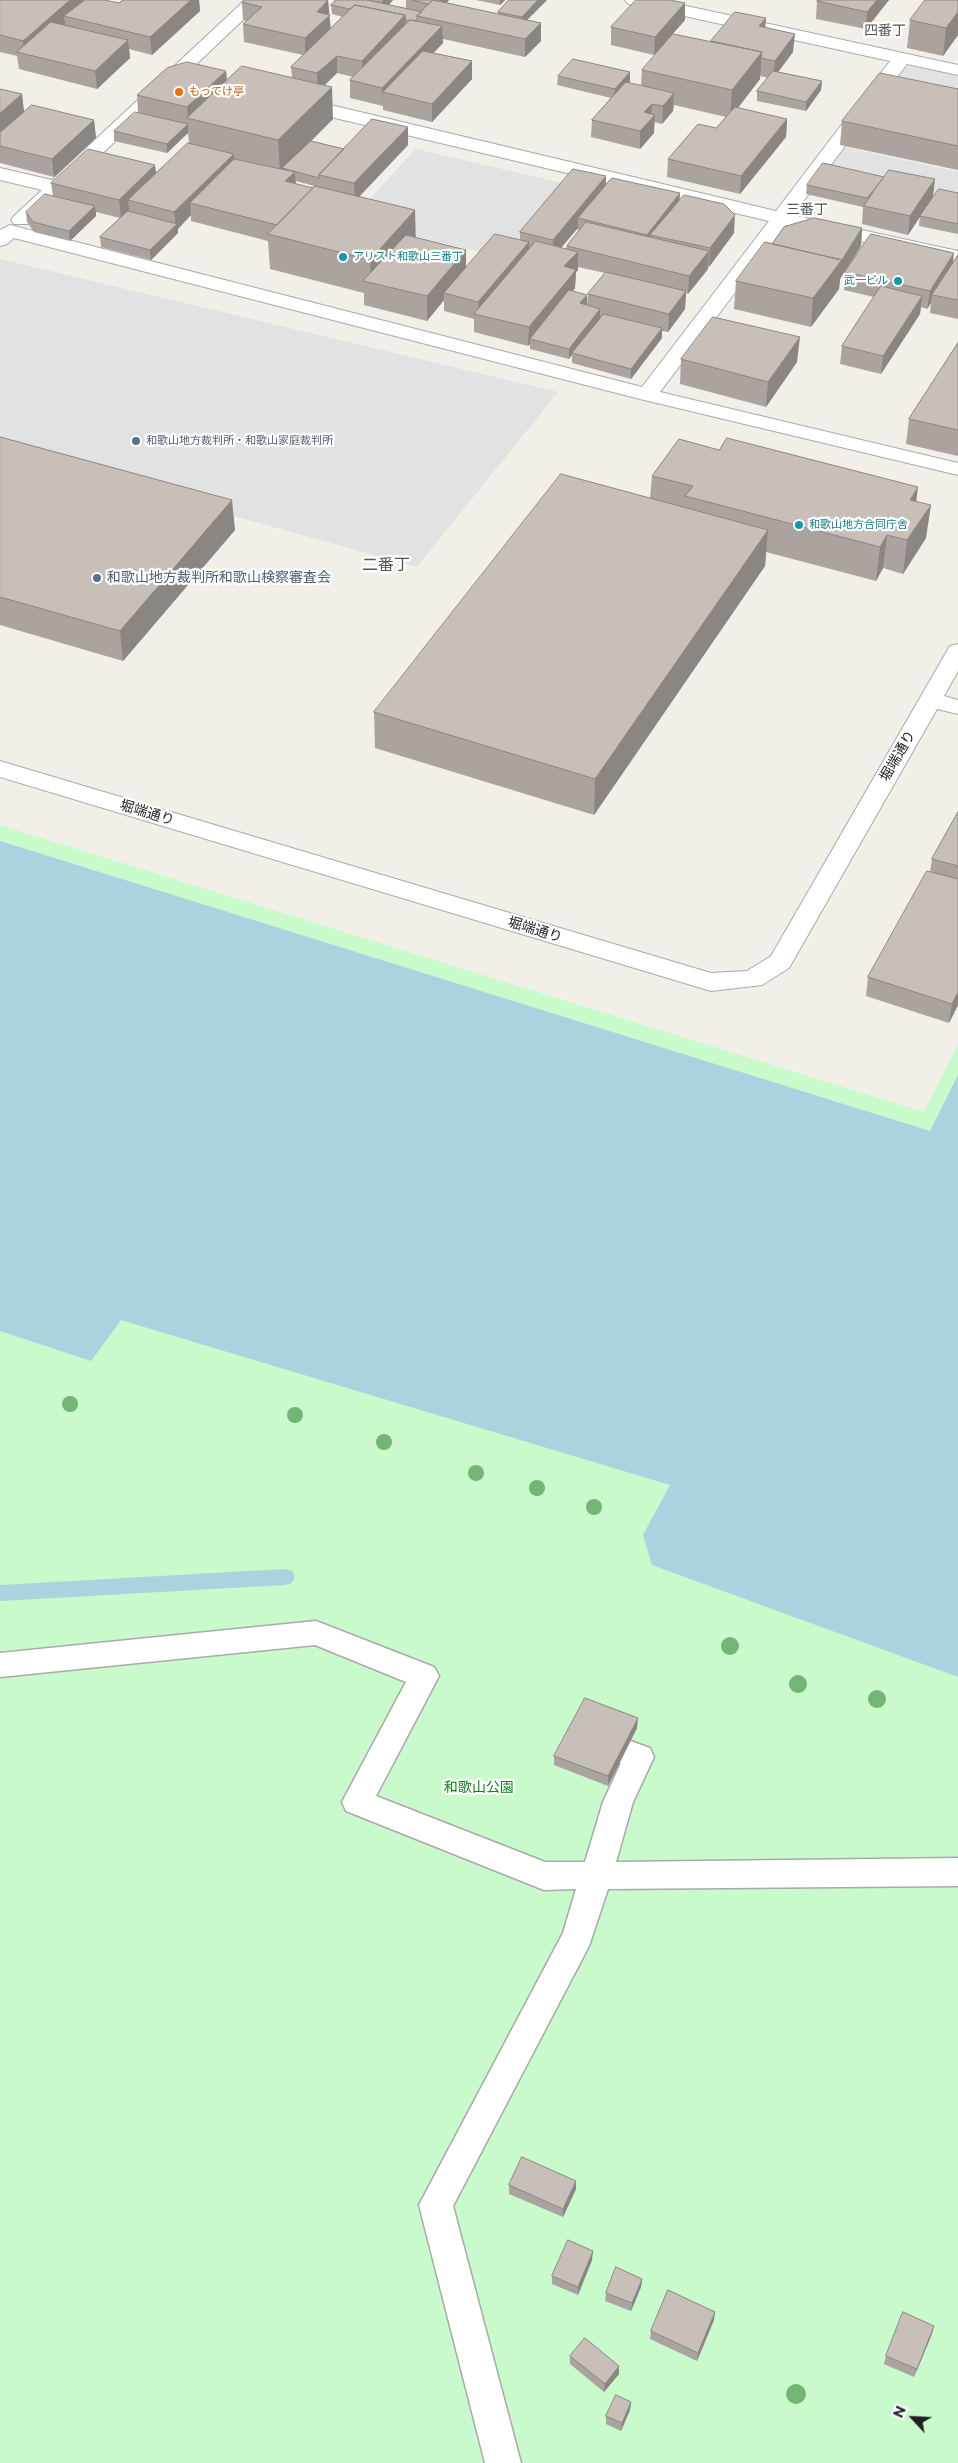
<!DOCTYPE html>
<meta charset="utf-8">
<style>
body{margin:0}
#map{position:relative;width:958px;height:2463px;overflow:hidden;background:#f2efe9;font-family:Montserrat,sans-serif}
canvas{display:block}
.north{position:absolute;left:888px;top:2393px;width:50px;height:50px;-webkit-text-stroke:4px #fff;paint-order:stroke;rotate:295deg;font-size:14px;font-weight:700;line-height:20px;text-align:center;color:#222}
.north::after{content:'';display:block;margin:auto;width:18px;height:22px;background:#222;clip-path:polygon(50% 0,100% 100%,50% 72%,0 100%)}
</style>
<div id="map">
<canvas width="958" height="2463"></canvas>
<div class="north">N</div>
</div>
<script>
const c = document.querySelector('canvas').getContext('2d');
c.lineJoin = 'round';
function fill(path, color) {
  c.fillStyle = color;
  c.fill(path, 'evenodd');
}
function trace(path, color, width, dash) {
  c.strokeStyle = color;
  c.lineWidth = width;
  c.lineCap = dash ? 'butt' : 'round';
  c.setLineDash(dash || []);
  c.stroke(path);
}
function label(font, color, halo, rows, align = 'center') {
  c.font = font + ' Montserrat,"Noto Sans JP",sans-serif';
  c.lineWidth = 4.5;
  c.setLineDash([]);
  c.textBaseline = 'middle';
  c.strokeStyle = halo;
  c.fillStyle = color;
  for (const [text, x, y, turn = 0] of rows) {
    c.save();
    c.translate(x, y);
    c.rotate((+turn || 0) * Math.PI / 180);
    c.textAlign = isNaN(turn) ? turn : align;
    if (halo) c.strokeText(text, 0, 0);
    c.fillText(text, 0, 0);
    c.restore();
  }
}
fill(new Path2D(`
 M0,825l924,287 34,-68v1419h-958z`), '#c8facc');
fill(new Path2D(`
 M911,66l47,9v36l-79,-17 18,-25z
 M839,146l119,26v29l-138,-30z
 M416,149l155,36 -57,68 -34,-1 -78,-19 -42,-24z
 M0,259l558,133 -141,175 -417,-116z`), '#e2e2e2');
fill(new Path2D(`
 M0,841l930,290 28,-56v602l-306,-112 -9,-30 27,-50 -549,-165 -30,41 -91,-30z`), '#aad3df');
fill(new Path2D(`
 M285,1569l7,2 3,6 -3,6 -7,2 -285,16v-16z`), '#aad3df');
const lane = new Path2D(`
 M316,1621l118,46 5,9 -63,120 169,66h40l18,-60 18,-39 -7,-2 -4,-9 4,-9 11,-4 25,9 4,9 -21,45 -17,60 342,-4v28l-350,3 -19,57 -136,260 68,257h-36l-66,-258 144,-272 13,-44 -32,1 -198,-79 -4,-9 64,-120 -91,-37 -315,32v-24z`);
const street = new Path2D(`
 M245,0h19l-236,224h-14l-3,-4 3,-4 28,-26 -42,-10v-12l52,12z
 M625,0h34l299,65v10l-51,-11 -114,151 165,36v12l-172,-38 -126,167 298,71v12l-318,-76 -626,-161 -7,6 -7,2v-16l10,-5 632,162 127,-166 -472,-112 -7,-2 -2,-4 2,-4 7,-2 479,114 114,-150 -256,-56 -6,-1z
 M958,644v27l-14,25 14,4v14l-21,-5 -148,259 -27,17 -51,6 -711,-214v-16l711,212 36,-2 24,-15 176,-305 3,-5z`);
trace(lane, '#a9a9a9', 3);
trace(street, '#a9a9a9', 2);
fill(lane, '#fff');
fill(street, '#fff');
c.fillStyle = '#74b475';
for (const [x, y, r] of [
 [70,1404,8],
 [295,1415,8],
 [384,1442,8],
 [476,1473,8],
 [537,1488,8],
 [594,1507,8],
 [730,1646,9],
 [798,1684,9],
 [877,1699,9],
 [796,2394,10]
]) {
  c.beginPath();
  c.arc(x, y, r, 0, 2 * Math.PI);
  c.fill();
}
fill(new Path2D(`
 M0,0l119,3 4,-3h76l1,11 -48,44 -23,-6 1,9 -33,31 -78,-20 -2,-13 -17,-4z
 M328,0l2,29 13,-12 -11,-3 -1,-9 5,-4 -4,-1h61l-4,5 17,3v-8h43l-2,3 51,11v-2l11,-12h38l-20,20 14,3v18l-16,16 -82,-18v4l-10,10 39,8v18l-40,43 -49,-12v-4l-33,-8v-18l3,-3 -16,-4 -12,12 8,34 -22,22 33,8 64,-4 -49,52 56,13v27l51,31 54,-28v-8l86,-56v9l73,15 55,33 -25,34 -1,-1v3l-20,25 -2,-1 -1,16 -17,23 -6,-1v7l-31,41 -59,-16v-8l-3,4 -39,-10v-5l-2,2 -54,-14v-13l-30,-8v-11l-17,21 -63,-16v-12l-94,-24 -2,-28 -77,-20v-6l-13,14v4l-27,27 -50,-13 -1,-10 20,-19 -24,-6v4l-26,25 -36,-9 -7,-10 -1,-10 27,-16 -2,-13 104,-18 1,8 33,-30 -1,-10 -21,20 -53,-12v-10l24,-19 -1,-17 89,-24 1,10 65,-4 -1,-10 12,-12 -59,-13 -1,-18 4,-3 -4,-1 -1,-18zM296,181l18,5 -1,2 -17,-4zM578,228v4l-11,14 -1,3 -5,-1zM578,267l27,6 -17,21 -1,11h-1l1,-1 -14,-13 2,-3 1,-16 2,-2z
 M476,0h29l-5,5z
 M889,0l-23,29 -50,-10 1,-18z
 M958,0v35l-15,21 -36,-8 3,-28z
 M685,3v17l-31,35 -43,-10v-18z
 M765,28l28,24 -15,20 44,9 -1,9 -15,21 -49,-10v-10l11,-13 -8,-2v3l-22,29 49,11 -1,18 -46,57 -73,-17 1,-18 48,-31 10,-11 -52,-12 -1,6 -11,13 -8,-2v11l-14,16 -49,-12 1,-17 19,-22 -54,-13 1,-9 72,-4v10l-1,1 12,3 1,-16 69,-29z
 M958,89v81l-118,-25 2,-24z
 M22,94l2,18 70,8 2,18 -42,39 -54,-14v-30z
 M807,185l126,12 -25,38 -46,-11 1,-17 -57,-13z
 M958,193v41l-39,-8 1,-10z
 M862,228l-1,18 -21,33 -1,10 -28,38 -77,-18 2,-28 36,-37z
 M958,255v64l-28,-6 1,-10 -4,6 -6,-2 -1,7 -39,60 -41,-10 2,-18 32,-49 -30,-7 1,-18 108,-10z
 M958,343v113l-52,-12 3,-25z
 M681,359l116,3 -31,45 -86,-23z
 M0,437l235,93 -112,131 -123,-36z
 M652,476l264,25 10,37 -23,36 -20,-6 -7,13 -110,-29 -1,14 -171,249 -219,-67 -1,-36 276,-214z
 M958,812v193l-9,18 -83,-27 2,-19 62,-105 2,-13z
 M637,1728l-29,58 -54,-21v-9z
 M509,2185l67,4 -13,28 -54,-23z
 M592,2260l-14,35 -26,-11v-8z
 M642,2279l-1,8 -10,24 -26,-10 1,-8z
 M714,2320l-17,41 -47,-22 1,-8z
 M932,2334l-18,43 -30,-13 2,-8z
 M570,2356l49,18 -15,18 -34,-28z
 M631,2402l-1,8 -9,21 -15,-7v-8z`), '#aba49e');
fill(new Path2D(`
 M70,0h22l-28,16 1,8 -36,31 -5,-2 -1,-12z
 M191,0h8l1,11 -48,44 -2,-18z
 M328,0l3,32 -26,24v-18l12,-26z
 M383,0h10l-11,11v-10z
 M440,0h9l-14,15v-10z
 M500,0h5l-5,5z
 M538,0h9l-26,26 1,-9z
 M877,0h12l-23,29 1,-17z
 M685,3v17l-31,35 1,-18z
 M958,12v23l-15,21 3,-28z
 M405,15l1,18 -44,46v-18z
 M766,18l-1,17 -6,-9z
 M541,23v18l-16,16v-18z
 M442,26l1,17 -50,52 -10,-3v14l-1,-18z
 M795,34l-2,18 -20,27 2,-18z
 M128,40l2,18 -33,31 -2,-18z
 M762,52l-2,27 -30,39 2,-28z
 M337,56v17l-19,18 -1,-18z
 M472,61v18l-40,43v-18z
 M226,71l2,23 -40,24 -1,-11z
 M630,72v10l-15,17v-10z
 M822,81l-1,9 -15,21v-9z
 M332,87l1,32 -50,50 -1,-1v2l-2,2 -2,-32z
 M674,93l-1,18 -11,13 1,-18z
 M22,94l2,18 -24,20v-19z
 M652,104l-1,15 4,-4 -1,18 -14,16v-18l4,-19z
 M787,119l-1,18 -46,57 1,-18z
 M94,120l2,18 -42,39 -2,-18z
 M188,124v9l-21,20v-9z
 M408,127v18l-53,56 -1,-18z
 M234,154l1,18 -45,31 1,12 -13,14v4l-27,27 -1,-10 26,-25 -2,-13z
 M155,165l2,18 -29,17 1,10 -8,8 -2,-18z
 M295,172l1,18 -11,-9z
 M606,176l-1,18 -27,24v10l-26,30 1,-18z
 M935,179l-2,18 -25,38 2,-19z
 M680,193l-1,18 -29,24 -1,14 -3,4 1,-18z
 M95,206l1,10 -26,25 -1,-10z
 M415,210l1,35 -45,38 -1,-23z
 M735,215l-1,18 -25,34 1,-19z
 M862,228l-1,18 -21,33 -1,10 -28,38 2,-29z
 M529,242v18l-51,55v-13z
 M466,250v24l-22,19v7l-17,21v-25z
 M709,251l-1,18 -20,25 1,-18z
 M578,252v18l-2,2 -1,16 -42,52 -3,-1v5l-2,2 1,-19 35,-61z
 M954,253l-2,19 -20,23 -1,8 -4,6 3,-18z
 M686,291l-1,18 -17,23 1,-18z
 M587,295v9l-8,9 1,-10z
 M922,296l-2,18 -39,60 2,-18z
 M600,309v10l-28,34v2l-3,4v-10z
 M662,328v10l-31,41v-10z
 M800,337l-3,25 -31,45 2,-25z
 M918,487l-4,33 -4,-20z
 M232,500l3,30 -112,131 -3,-30z
 M931,505l-5,33 -23,36 4,-34z
 M768,530l-3,36 -171,249 1,-36z
 M887,535l-4,33 -7,13 4,-34z
 M958,992v13l-9,18 3,-19z
 M638,1718l-1,10 -29,58v-10z
 M576,2181v8l-13,28v-8z
 M593,2251l-1,9 -14,35v-8z
 M642,2279l-1,8 -10,24 1,-8z
 M715,2312l-1,8 -17,41 1,-8z
 M934,2326l-2,8 -18,43 3,-8z
 M619,2366v8l-15,18 1,-8z
 M631,2402l-1,8 -9,21 1,-8z`), '#8b8681');
const building = new Path2D(`
 M0,0h70l-47,41 -23,-6z
 M85,0h19l15,3 4,-3h68l-41,37 -86,-21z
 M245,0h83l-11,12 13,3 -25,23 -62,-14 19,-17 -20,-5z
 M337,0h30l55,12 -5,4v5l-7,-1 -2,1h-2l-1,-6 -50,-10 -5,4 -19,-4z
 M412,0h21l-4,4z
 M433,0l108,23 -16,16 -108,-23z
 M509,0h29l-16,17 -24,-5z
 M636,0h34l15,3 -30,34 -44,-10z
 M818,0h59l-10,12 -50,-11z
 M925,0h33v12l-12,16 -36,-8z
 M355,5l50,10 -43,46 -25,-5 -20,17 -26,-6z
 M735,12l31,6 -7,8 36,8 -20,27 -14,-3 1,-6 -51,-11z
 M410,20l32,6 -60,62 -32,-8z
 M51,22l77,18 -33,31 -78,-19z
 M673,34l89,18 -30,38 -90,-20z
 M423,51l49,10 -40,43 -49,-12z
 M573,59l57,13 -15,17 -57,-13z
 M187,62l39,9 -39,36 -50,-12 30,-27z
 M242,66l90,21 -54,53 -91,-22z
 M773,71l49,10 -16,21 -49,-11z
 M880,73l78,16v57l-116,-25z
 M626,82l48,11 -11,13 -11,-2 -8,8 11,3 -15,16 -48,-11z
 M0,89l22,5 -22,19z
 M32,105l62,15 -42,39 -52,-13v-13z
 M735,107l52,12 -46,57 -73,-17 30,-35 18,4z
 M135,112l53,12 -21,20 -53,-13z
 M372,119l36,8 -54,56 -35,-8z
 M311,141l33,8 -25,26v3l-37,-10z
 M188,143l46,11 -60,58 -46,-12z
 M88,149l67,16 -36,35 -68,-17z
 M234,159l61,13 -10,9 28,7 -36,37 -87,-22z
 M823,163l61,14 -17,21 -60,-13z
 M573,169l33,7 -53,64 -33,-8z
 M889,170l46,9 -25,37 -46,-10z
 M612,178l68,15 -33,42 -69,-17z
 M315,186l100,24 -45,50 -102,-26z
 M939,189l19,4v31l-38,-8z
 M45,194l50,12 -26,25 -36,-9 -7,-10z
 M684,195l40,9 11,11 -25,33 -60,-13z
 M128,211l49,13 -27,26 -50,-13z
 M814,218l48,10 -20,32 -4,5 4,-5 -70,-16 12,-17z
 M586,222l123,29 -20,25 -122,-30z
 M495,234l34,8 -51,60 -34,-9z
 M871,234l83,19 -24,38 -85,-19z
 M406,235l60,15 -39,46 -64,-15z
 M536,241l42,11 -14,14 12,4 -47,57 -55,-13z
 M765,242l77,18 -29,38 -77,-17z
 M958,255v45l-26,-5z
 M606,272l80,19 -17,23 -81,-20z
 M881,286l41,10 -39,60 -41,-10z
 M569,290l18,5 -7,8 20,6 -31,40 -39,-10z
 M604,314l58,14 -31,41 -59,-16z
 M713,317l87,20 -32,45 -87,-23z
 M958,343v87l-49,-11z
 M0,437l232,63 -112,131 -120,-34z
 M727,438l191,49 -8,13 21,5 -24,35 -20,-5 -7,12 -195,-51 8,-10 -41,-10 27,-37 40,11z
 M561,474l207,56 -173,249 -221,-67z
 M958,812v54l-26,-7z
 M927,871l31,8v113l-6,12 -84,-27z
 M585,1698l53,20 -30,58 -54,-20z
 M522,2157l54,24 -13,28 -54,-24z
 M568,2240l25,11 -15,36 -26,-11z
 M616,2267l26,12 -10,24 -26,-10z
 M668,2290l47,22 -17,41 -47,-22z
 M903,2312l31,14 -17,43 -31,-13z
 M585,2338l34,28 -14,18 -35,-28z
 M616,2395l15,7 -9,21 -16,-7z`);
fill(building, '#c7bfb8');
trace(building, '#8b8681', 1);
for (const [x, y, r, color] of [
 [179,92,5,"#e8710a"],
 [343,257,5,"#0f9aa8"],
 [898,281,5,"#0f9aa8"],
 [136,441,5,"#5c6f8a"],
 [799,525,5,"#0f9aa8"],
 [97,578,5,"#5c6f8a"]
]) {
  const dot = new Path2D();
  dot.arc(x, y, r, 0, 2 * Math.PI);
  c.fillStyle = color;
  c.fill(dot);
  trace(dot, '#fff', 2);
}
label('11px', '#c56008', '#fff', [
 ["もってけ亭",189,92]
], 'left');
label('11px', '#0d838f', '#fff', [
 ["アリスト和歌山三番丁",353,257],
 ["武一ビル",888,281,"right"],
 ["和歌山地方合同庁舎",809,525]
], 'left');
label('11px', '#4e5e75', '#fff', [
 ["和歌山地方裁判所・和歌山家庭裁判所",146,441]
], 'left');
label('14px', '#555', '#fff', [
 ["四番丁",885,31],
 ["三番丁",807,210]
]);
label('14px', '#4e5e75', '#fff', [
 ["和歌山地方裁判所和歌山検察審査会",107,578]
], 'left');
label('14px', '#222', '#fff', [
 ["堀端通り",898,756,-60],
 ["堀端通り",147,813,17],
 ["堀端通り",535,930,17]
]);
label('14px', '#0c8416', '#fff', [
 ["和歌山公園",479,1788]
]);
label('16px', '#555', '#fff', [
 ["二番丁",386,565]
]);
</script>
